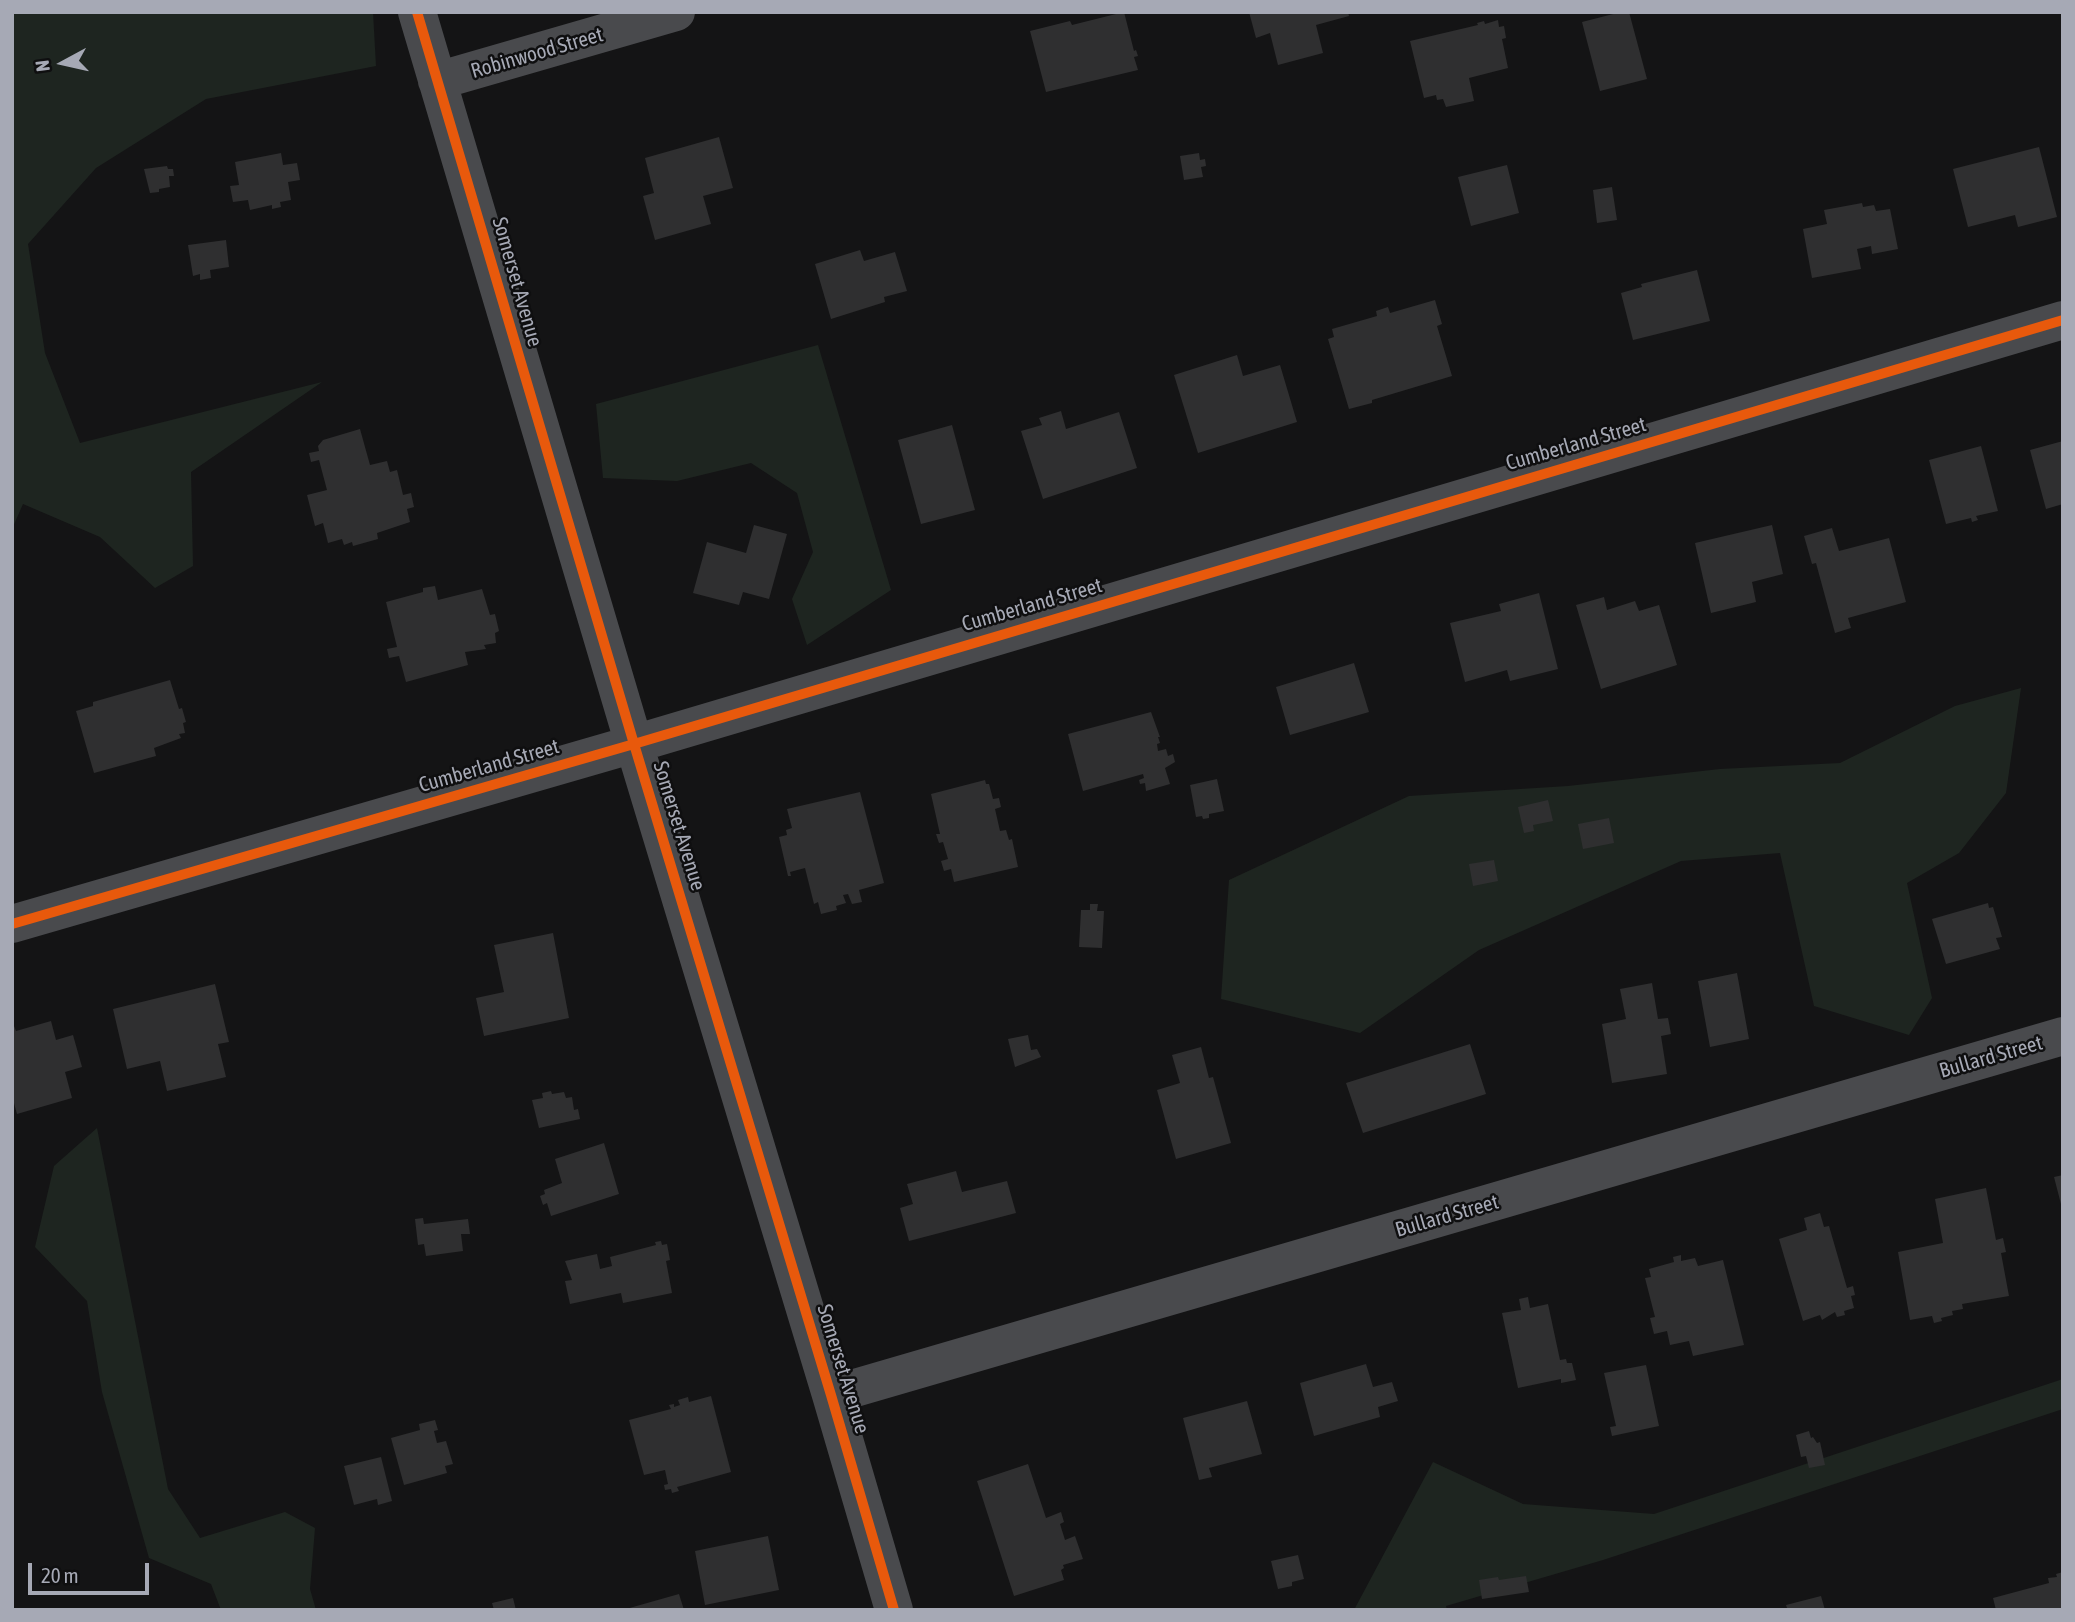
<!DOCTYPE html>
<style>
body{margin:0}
#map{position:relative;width:2075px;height:1622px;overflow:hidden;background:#141415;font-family:"Asap Condensed",sans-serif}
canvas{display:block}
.frame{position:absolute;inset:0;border:14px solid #a6a9b5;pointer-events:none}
.north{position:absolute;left:28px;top:28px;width:70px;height:70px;-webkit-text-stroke:5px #0f0f10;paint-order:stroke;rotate:262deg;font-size:19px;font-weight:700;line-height:28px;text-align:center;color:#a6a9b5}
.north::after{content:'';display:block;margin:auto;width:24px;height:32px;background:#a6a9b5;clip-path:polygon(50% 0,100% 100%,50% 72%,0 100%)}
.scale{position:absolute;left:28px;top:1563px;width:121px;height:32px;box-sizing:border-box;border:4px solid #a6a9b5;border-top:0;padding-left:9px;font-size:21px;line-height:24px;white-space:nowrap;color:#a6a9b5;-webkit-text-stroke:5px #0f0f10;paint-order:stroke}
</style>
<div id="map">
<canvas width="2075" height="1622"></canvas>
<div class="frame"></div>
<div class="north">N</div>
<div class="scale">20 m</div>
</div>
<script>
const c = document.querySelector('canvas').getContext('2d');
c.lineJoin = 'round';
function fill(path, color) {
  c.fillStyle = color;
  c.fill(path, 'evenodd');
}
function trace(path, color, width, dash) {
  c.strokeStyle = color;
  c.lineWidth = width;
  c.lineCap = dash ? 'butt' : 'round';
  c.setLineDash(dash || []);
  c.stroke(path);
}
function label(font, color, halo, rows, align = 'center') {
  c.font = font + ' "Asap Condensed",sans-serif';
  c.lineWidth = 5;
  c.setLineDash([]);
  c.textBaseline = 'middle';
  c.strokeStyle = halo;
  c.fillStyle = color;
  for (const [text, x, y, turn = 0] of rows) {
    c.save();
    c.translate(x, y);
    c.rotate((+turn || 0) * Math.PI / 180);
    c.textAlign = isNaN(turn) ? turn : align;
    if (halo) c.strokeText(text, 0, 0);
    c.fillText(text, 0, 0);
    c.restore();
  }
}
fill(new Path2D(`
 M12,12h361l3,54 -170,33 -110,69 -68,76 17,109 35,90 242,-61 -131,90 2,94 -38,22 -55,-51 -77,-33 -11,25z
 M818,345l73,245 -84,55 -15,-46 21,-47 -16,-59 -46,-30 -74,18 -74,-3 -7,-74z
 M2021,688l-15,105 -47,60 -52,30 25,115 -23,37 -95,-29 -34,-153 -99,8 -202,89 -119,83 -139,-34 8,-119 180,-84 159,-10 152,-17 120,-6 115,-57z
 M97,1128l71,361 32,49 85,-26 30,16 -5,61 6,21h-95l-10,-26 -62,-26 -47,-166 -15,-91 -52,-54 19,-81z
 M2063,1379v30l-460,151 -157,46 1,4h-93l79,-148 90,42 131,10z`), '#1e2520');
fill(new Path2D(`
 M1124,12l10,39 2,-1 2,6 -4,1 4,13 -92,22 -16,-61 40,-10 2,4z
 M1249,12h99l1,4 -33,9 7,28 -45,12 -8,-32 -14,5z
 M1621,12h8l18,67 -47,12 -18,-69z
 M1498,20l1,7 5,-1 2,12 -4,1 6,29 -39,10 5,23 -28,6 -3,-8 -6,1 -1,-5 -12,3 -14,-57 68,-16 -1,-2 7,-2 1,3z
 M719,137l14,51 -30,8 8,28 -56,16 -12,-44 11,-3 -9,-35z
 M2039,147l18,70 -39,10 -3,-12 -47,12 -15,-58z
 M281,153l2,12 14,-2 3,17 -12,2 3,18 -11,2 1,5 -9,2v-4l-22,5 -2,-10 -15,2 -3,-16 9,-1 -4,-23z
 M1199,153l1,7 5,-1 1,7 -5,1 2,10 -19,3 -4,-24z
 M1507,165l12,48 -48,13 -13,-49z
 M167,166l1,3h5l1,7h-5l1,11 -11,2v3l-9,1 -6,-24z
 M1612,187l5,33 -20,3 -4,-33z
 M1862,203l1,4 11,-2 2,6 14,-2 8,40 -26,5 -1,-8 -14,3 4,20 -49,9 -9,-49 24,-5 -3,-14z
 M226,240l3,27 -19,3 1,8 -11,2v-6l-7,2 -5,-31z
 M860,250l4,11 31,-9 12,39 -23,6 1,5 -54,17 -16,-55z
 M1697,270l13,51 -77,19 -12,-47 21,-6 -1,-3z
 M1435,300l7,24 -5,2 15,50 -80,24v3l-23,6 -21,-70 6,-2 -2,-8 45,-13 -1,-5 12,-4 2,6z
 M1237,355l6,21 37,-11 17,57 -99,31 -24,-78z
 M1061,411l5,18 53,-17 18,56 -94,31 -22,-68 21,-6 -3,-7z
 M952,425l23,85 -54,14 -23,-84z
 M360,429l10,36 17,-4 3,11 7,-2 6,25 8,-2 3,14 -7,2 3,13 -33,11 1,6 -25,7 -1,-4 -8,3 -2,-6 -14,4 -5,-20 -8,3 -8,-31 20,-5 -8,-30 -8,2 -2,-9 10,-2 -1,-5 5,-6z
 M2063,441v63l-17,5 -16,-59z
 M1981,446l17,65 -22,5 2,4 -6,2 -1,-4 -25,6 -17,-64z
 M754,525l33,9 -18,65 -26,-7 -4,13 -46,-12 14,-51 39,11z
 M1772,525l11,49 -31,8 4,20 -45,11 -16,-70z
 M1832,528l7,23 50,-13 17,64 -58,16 3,10 -16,5 -19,-70 -4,1 -8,-28z
 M435,586l3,14 44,-11 8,26 5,-1 4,17 -4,2 1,10 -12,2 2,4 -21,3 3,13 -62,17 -7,-26 -10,2 -2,-9 10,-2 -11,-45 37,-10v-4z
 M1539,593l19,76 -48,12 -3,-11 -42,12 -15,-59 51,-12 -2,-7z
 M1604,597l3,13 28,-9 4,10 20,-6 18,60 -76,24 -25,-84z
 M1354,663l15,49 -79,23 -14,-48z
 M170,680l9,29 3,-1 4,14 -3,1 2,10 -6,1 2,4 -27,10 2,8 -62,17 -18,-62 17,-5v-4z
 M1151,712l9,25h-2l2,6 -3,1 1,7 8,-2 2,7 5,-2 2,8 -10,6 5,16 -24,7 -1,-8 -5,1 -1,-4 5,-2 -1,-4 -60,17 -15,-57z
 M1217,779l7,32 -15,3v4l-6,1 -1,-3 -6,1 -6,-32z
 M985,780l1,4h3l4,15 6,-1 2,9 -6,2 5,22 6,-1 3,10 3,-1 6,28 -64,15 -3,-13 -7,2 -3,-10 7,-2 -5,-17 -4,1 -3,-9h4l-9,-40z
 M860,792l24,91 -25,7 3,12 -10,2 -4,-10 -5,1 3,8 -10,3 1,4 -16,4 -3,-12 -4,2 -9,-36 -15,4 1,4h-3l-9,-39 8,-2 -1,-5 6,-2 -5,-19z
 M1548,800l5,21 -20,4 1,6 -10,2 -6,-26z
 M1609,818l5,25 -31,6 -5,-25z
 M1494,860l4,21 -25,5 -4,-22z
 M1988,903l1,5 4,-1 9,30 -6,1 4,11 -54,15 -14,-45z
 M1090,904h8l-1,7h7l-2,37 -23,-1 2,-37h9z
 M553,933l16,85 -85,18 -8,-38 28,-6 -10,-47z
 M1737,973l12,66 -39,8 -12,-66z
 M1652,983l6,36 10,-1 3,16 -10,2 6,38 -55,9 -10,-59 24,-5 -6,-30z
 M215,984l14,58 -11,2 8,33 -59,14 -7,-30 -33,8 -14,-60z
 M12,1021l4,10 35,-10 5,19 17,-5 9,32 -17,5 7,26 -55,16 -5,-18z
 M1028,1035l3,15 6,-1 4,8 -26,10 -7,-28z
 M1470,1044l16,50 -123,39 -17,-50z
 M1201,1047l8,31 4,-1 18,66 -55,16 -19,-69 23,-7 -8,-28z
 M551,1091l1,3 12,-2 2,6 6,-1 2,13 4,-1 2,10 -41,9 -7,-28 11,-2 -1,-5z
 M604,1143l15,51 -68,22 -4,-13 -4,2 -3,-9 5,-2 -1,-4 18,-7 -7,-24z
 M956,1171l6,21 45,-11 9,32 -107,28 -9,-33 13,-4 -6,-20z
 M2063,1175v33h-1l-8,-31z
 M1986,1188l10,52 7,-2 3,14 -5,1 8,43 -47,8 1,5 -11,2 1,4 -12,3 1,3 -8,2 -2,-7 -22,4 -12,-68 45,-9 -8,-44z
 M1820,1213l4,14 5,-1 18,62 6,-2 2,9 -4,1 3,12 -10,3 1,4 -8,2 -2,-5 -13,8 -2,-5 -17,6 -24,-82 28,-9 -3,-12z
 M423,1218l1,6 44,-5 2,15h-9l2,17 -37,5 -2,-12 -6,1 -3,-26z
 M661,1241l1,4 5,-1 3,16 -4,1 6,32 -49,10 -2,-10 -51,11 -5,-23 7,-1 -7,-19 32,-7 3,15 12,-3 -2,-9 46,-12 -1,-3z
 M1681,1255v6l14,-3 3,8 25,-6 21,85 -51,11 -4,-15 -19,4 -3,-14 -13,3 -4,-16 5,-1 -10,-39 6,-1 -2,-8 25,-7 -1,-5z
 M1528,1297l2,11 18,-4 12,56 6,-1 1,4h5l4,17 -15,3v-4l-43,9 -16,-75 19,-3 -2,-11z
 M1366,1364l7,23 19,-5 6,19 -20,6 2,10 -66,19 -14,-53z
 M1646,1365l13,61 -47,10 -2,-9 6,-1 -12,-53z
 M711,1396l20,76 -54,15 2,4 -7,2 -1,-4 -6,1 -1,-5 4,-1 -3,-14 -21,5 -15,-55 42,-11 -2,-4 5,-1v3l6,-2 -2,-5 10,-3 1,5z
 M1247,1401l15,53 -53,14 3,9 -13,3 -16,-62z
 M435,1420l3,10 -4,1 3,12 9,-2 7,23 -8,2 2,7 -43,12 -13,-47 29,-8 -1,-6z
 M1809,1431l2,7 2,-1 4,6 3,-1 5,23 -16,3 -3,-12 -5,1 -5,-22z
 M381,1457l11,44 -14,4 -1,-6 -23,6 -10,-39z
 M1028,1464l18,54 15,-6 3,10 -4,2 5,16 10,-4 8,23 -20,6 1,3 -3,2 3,10 -50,16 -37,-115z
 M768,1536l11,54 -74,15 -10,-54z
 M1298,1555l6,24 -12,3v4l-14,3 -7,-28z
 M2063,1572v38h-67l-3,-12 56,-15 -1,-5 9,-1 -1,-3z
 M1526,1576l3,16 -47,7 -3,-19 19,-3 1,3z
 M679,1594l5,16h-58v-1z
 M1821,1596l4,14h-43l5,-2 -1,-3z
 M513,1598l3,12h-22l-2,-7z`), '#2f2f30');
trace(new Path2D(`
 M417,12l217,732 197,651 63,215
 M437,81l239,-69
 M12,924l622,-180 1429,-424
 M831,1395l1232,-359`), '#494a4d', 38);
trace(new Path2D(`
 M417,12l217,732 197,651 63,215
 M12,924l622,-180 1429,-424`), '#e8590c', 10);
label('21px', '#a6a9b5', '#0f0f10', [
 ["Robinwood Street",537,53,-16],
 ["Somerset Avenue",517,282,74],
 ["Cumberland Street",1576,444,-16],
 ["Cumberland Street",1032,605,-16],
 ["Cumberland Street",489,766,-16],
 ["Somerset Avenue",679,826,73],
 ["Bullard Street",1991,1057,-16],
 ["Bullard Street",1447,1216,-16],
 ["Somerset Avenue",843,1369,73]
]);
</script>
